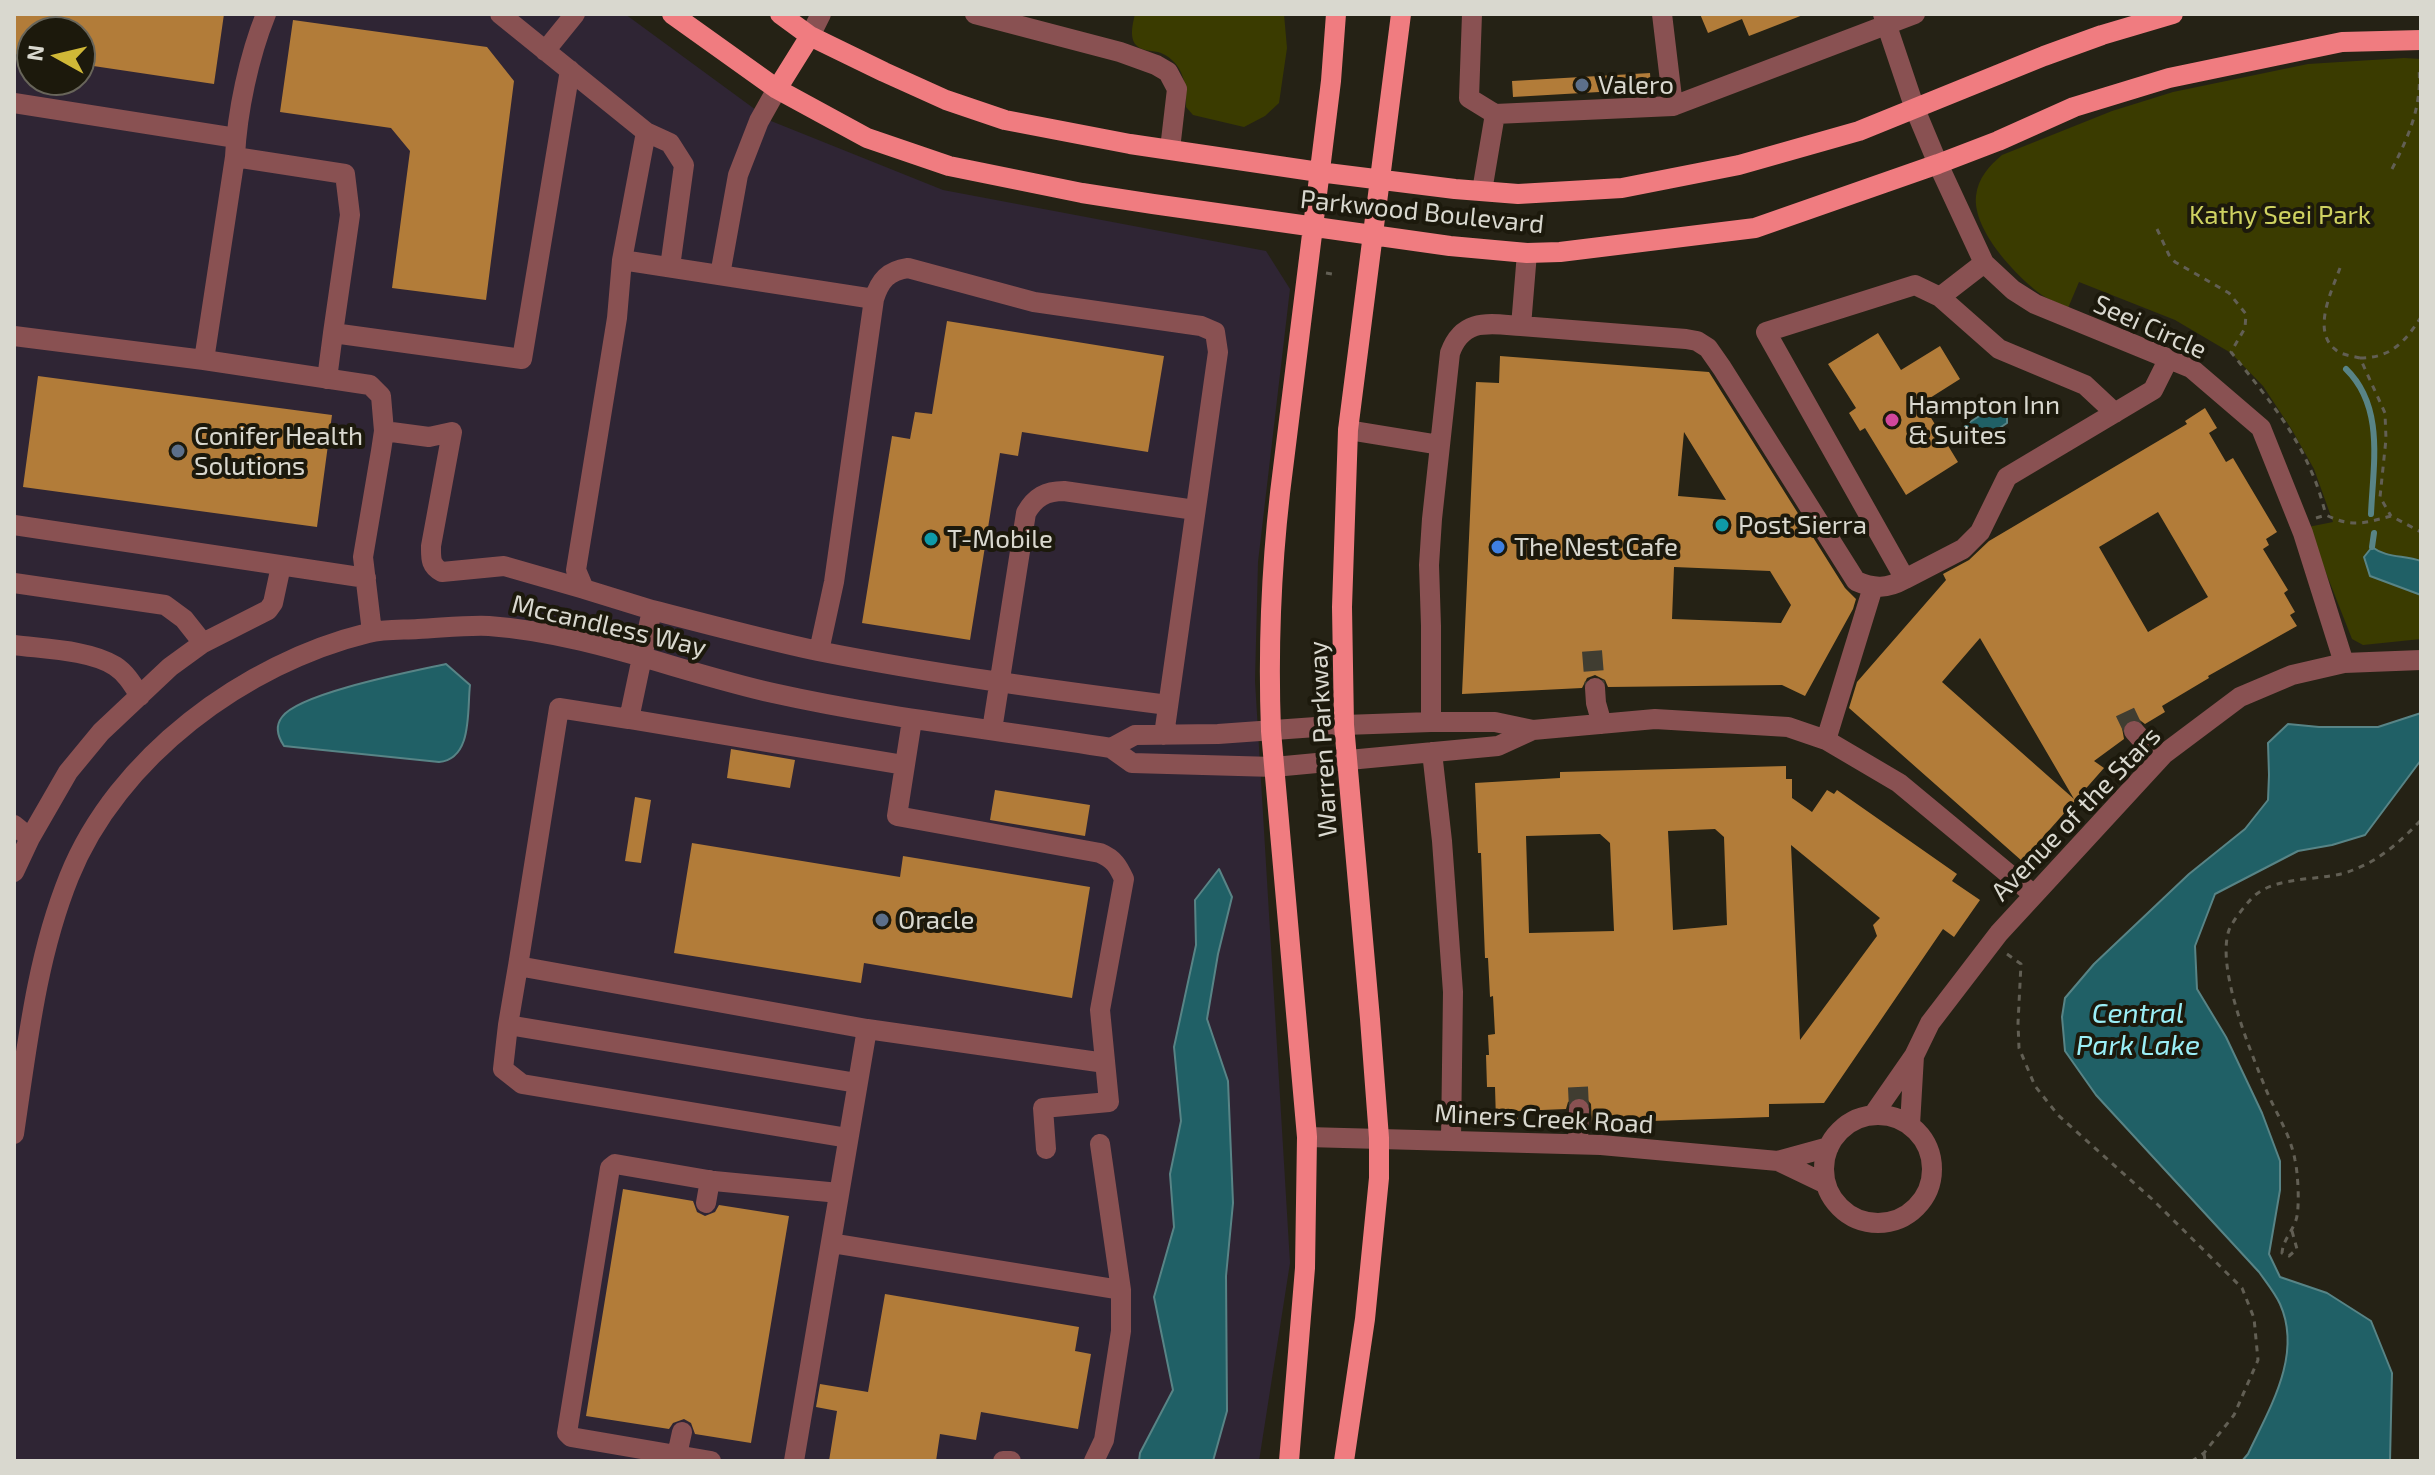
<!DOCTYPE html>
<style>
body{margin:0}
#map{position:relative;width:2435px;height:1475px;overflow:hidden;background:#252215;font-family:"Exo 2",sans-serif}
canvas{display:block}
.frame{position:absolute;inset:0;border:16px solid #d9d8cf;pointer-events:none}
.north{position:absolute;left:16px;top:16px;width:80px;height:80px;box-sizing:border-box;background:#1c190c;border:2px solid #68655a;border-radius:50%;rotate:278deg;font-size:22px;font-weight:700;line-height:32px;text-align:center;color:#d9d8cf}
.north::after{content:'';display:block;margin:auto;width:28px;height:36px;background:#d0b837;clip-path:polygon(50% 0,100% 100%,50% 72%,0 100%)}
</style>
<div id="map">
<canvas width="2435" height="1475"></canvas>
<div class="frame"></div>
<div class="north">N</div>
</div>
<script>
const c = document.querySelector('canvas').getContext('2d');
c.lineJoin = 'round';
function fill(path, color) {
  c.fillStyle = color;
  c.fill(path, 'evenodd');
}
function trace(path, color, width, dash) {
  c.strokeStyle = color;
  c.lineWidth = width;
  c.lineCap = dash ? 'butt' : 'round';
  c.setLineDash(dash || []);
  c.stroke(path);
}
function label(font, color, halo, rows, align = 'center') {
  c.font = font + ' "Exo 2",sans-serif';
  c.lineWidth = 8;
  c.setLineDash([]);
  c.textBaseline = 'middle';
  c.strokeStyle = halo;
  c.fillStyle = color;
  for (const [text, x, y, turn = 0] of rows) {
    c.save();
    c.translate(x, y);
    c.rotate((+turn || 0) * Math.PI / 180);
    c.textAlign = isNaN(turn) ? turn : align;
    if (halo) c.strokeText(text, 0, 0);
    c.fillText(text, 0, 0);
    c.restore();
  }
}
fill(new Path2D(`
 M14,14h611l146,107 172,69 323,61 24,38 -32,273 -3,119 35,582 -31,198h-1245zM32,32h48v48h-48z`), '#2f2534');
fill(new Path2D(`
 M1135,14h149l3,34 -8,55 -14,13 -21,11 -51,-12 -7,-8c1,-21 -2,-44 -25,-54 -8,-3 -19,-1 -25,-8 -7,-8 -3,-22 -1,-31z
 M2404,58l17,1v580l-58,6 -11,-6 -44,-112 25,-5 -19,-53 -22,-39 -29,-44 -32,-33 -56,-33 -96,-38 -11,26c-8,-4 -16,-7 -23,-11 -27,-18 -73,-67 -69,-101 2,-18 13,-30 26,-41l110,-44 61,-19 135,-28z`), '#3a3b00');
const water = new Path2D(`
 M1996,405l11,5v13l-31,21 -13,-6 1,-12z
 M2372,547c14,11 32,8 49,14v34l-51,-19 -6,-19z
 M446,664l24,21c-3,25 3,74 -31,77l-155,-16c-6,-9 -9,-20 -2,-29 17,-24 132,-46 164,-53z
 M2421,713v47l-56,75 -33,10 -34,6 -83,43 -20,52 2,43 29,48 36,76 18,48v29l-11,64 11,23 47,16 44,28 21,52 -2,88h-148l6,-7c21,-45 55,-99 32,-150 -5,-11 -14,-22 -21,-32l-163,-177 -31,-44 -3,-34 3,-19 29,-34 95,-90 56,-45 23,-29 1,-25 -1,-32 20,-19 31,3h59z
 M1219,869l13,28 -14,57 -11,65 21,62 5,122 -7,73 1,135 -14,50h-74l1,-8 33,-63 -19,-93 20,-70 -4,-53 11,-53 -7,-74 22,-102 -1,-45z`);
fill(water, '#206066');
trace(water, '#588486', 2);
trace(new Path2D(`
 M2346,369c39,38 27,96 25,145
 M2372,547l2,-14`), '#588486', 6);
fill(new Path2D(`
 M14,14h210l-10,70 -134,-20v-32h-48v25l-18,-3z
 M1700,14h103v1l-54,21 -7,-17 -34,14z
 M293,20l194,27 27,34 -28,219 -94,-12 18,-137 -19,-23 -111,-16z
 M1650,73l1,16 -138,8 -1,-16z
 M947,321l217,35 -16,96 -126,-20 -4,24 -18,-3 -30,187 -108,-17 30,-187 18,3 5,-27 17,2z
 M1878,333l23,37 39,-24 20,33 -38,24 36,59 -52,33 -41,-67 -5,3 -11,-18 7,-5 -28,-44z
 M1500,356l209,16 136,216 11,11 -3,10 -48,87 -23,-11 -174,2 -3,-7 -10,-5 -8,3 -5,10 -120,6 14,-312 23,1zM1684,432l42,68 -48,-4zM1674,567l96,4 21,34 -10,18 -109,-4z
 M38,376l294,39 -15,112 -294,-40z
 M2205,408l12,20 -8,5 17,29 7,-4 44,74 -11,7 3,6 -6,4 25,41 -4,3 11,19 -5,3 7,11 -89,50 1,2 -47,28 3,6 -20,12 -8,-6 -11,3 -4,7 2,11 -30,22 10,7 -82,93 -173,-153 8,-26 89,-102 -3,-6 26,-14 20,-19 198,-117 -2,-3zM2158,512l50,85 -60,35 -49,-85zM1980,638l94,161 -132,-117z
 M731,749l64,11 -5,28 -63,-10z
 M1786,766v13h6v19l20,14 15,-22 7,4 3,-4 120,84 -5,7 28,19 -26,37 -11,-8 -119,174 -55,1v13l-177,6 -1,-19 -5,-6 -7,-2 -11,6 -2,7 -48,2v10h-22l-1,-34h-8l-1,-32h3l-1,-20 7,-1 -2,-38 -3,1 -2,-39h-3l-4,-105h-3l-3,-70 85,-5v-6zM1715,829l9,8 3,88 -54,5 -5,-99zM1600,834l10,9 4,88 -85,2 -3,-97zM1791,845l89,73 -7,7 4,11 -77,104z
 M995,790l95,15 -5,31 -95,-16z
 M635,797l16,3 -10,63 -16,-2z
 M692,843l208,34 3,-21 187,31 -18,111 -208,-35 -3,20 -187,-30z
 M623,1189l70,12 4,11 8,4 10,-4 4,-7 70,11 -38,227 -56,-9 -4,-11 -7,-4 -11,4 -4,6 -83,-13z
 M885,1294l194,33 -4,24 16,3 -13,75 -97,-17 -5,28 -36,-6 -4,27h-107l8,-50 -21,-4 4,-23 48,8z`), '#b27c39');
trace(new Path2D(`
 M1592,651l3,37
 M2125,712l9,19
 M1578,1087l1,22`), '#403d31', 20, [20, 10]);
trace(new Path2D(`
 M2392,169c17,-33 30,-63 27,-100
 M2157,229l12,26 6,7 54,31 17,21 -1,14 -14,24c30,38 62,75 81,121 6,13 10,28 14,42
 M2340,268c-8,22 -29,64 -4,82 5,5 17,6 24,8l25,55 1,26 -6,58 11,19
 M1326,273l11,2
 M2360,358c31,0 45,-16 61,-41
 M2316,518l10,-3c26,13 39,8 65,1l30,16
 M2007,954l14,10 -3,59 1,25 16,38 23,29 94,84 90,89 12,30 4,42 -24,55 -30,38 -12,8
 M2292,1231l5,18 -8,7 -7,-3c1,-13 10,-21 14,-33 4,-12 2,-47 -1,-60 -5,-27 -20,-48 -30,-73 -15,-37 -49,-119 -36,-157 4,-10 18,-27 25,-34 25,-22 72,-14 99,-26 27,-10 48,-29 68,-50
 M2204,1453l1,8`), '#625f54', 3, [6, 6]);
trace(new Path2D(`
 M266,14c-17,42 -29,98 -31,143l-31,203 166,25 11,11 3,35 -3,20 -18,106 9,75
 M500,14l146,118 -24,128
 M975,14l145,38 36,13 12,7 9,17 -7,60
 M1472,14l-3,84 26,16 -13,77
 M1662,14l11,92
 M1883,14l32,95 23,55 46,99 29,27 22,14 156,64 70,60 42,105 41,130
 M810,36l11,-22
 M545,51l30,-37
 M14,103l222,35
 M1495,114l178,-8 242,-92
 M646,132l24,11 14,22 -14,102
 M235,157l110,17 5,41 -17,118 189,26 48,-289
 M1984,263l-44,34 -25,-12 -149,47 139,247 58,-30 17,-17 27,-55 146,-87 15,-30
 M720,275l18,-100 21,-54 18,-32
 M1940,297l59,52 86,36 30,28
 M1521,326l165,13 11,2 11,7 14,20 134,213c18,8 31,8 49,-2
 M14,336l190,24
 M327,379l6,-46
 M1348,430l92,15
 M384,431l45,6 23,-5 -21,114c0,12 -1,20 11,26l62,-6 80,23
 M14,525l352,53
 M14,583l151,22 19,14 19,24
 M652,610c55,14 110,29 166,41 116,23 233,39 350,54
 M14,645c30,4 76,5 101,21 11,7 18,19 25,30
 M819,651l15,-69 40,-283
 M1595,688l1,15 6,21
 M629,719l275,46
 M912,720l-15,96 203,37c14,6 18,13 24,26l-24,131 9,92 -66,6 3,41
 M1431,722v-96l-2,-61 3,-46 18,-166c13,-36 40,-29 71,-27l6,-73
 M992,730l34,-217c9,-16 20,-22 38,-22l131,19
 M2134,731l25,28
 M1826,740l47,-153
 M1111,748l24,-13 83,-1 126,-9 87,-3h64l38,8 122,-11 133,8 38,13 73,43 135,112
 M1432,752l10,89 11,151 -2,148
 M14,825l16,13
 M14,872l16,-34 38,-66 33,-40 69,-65 33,-24 65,-33 5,-7 8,-37
 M518,966l-10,59 349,58
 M508,1025l-5,44 19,15 326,54
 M867,1029l238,34
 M1873,1115l41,-59 16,-33 69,-90 165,-179 76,-57 52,-22 52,-12 77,-3
 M1824 1169a54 54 0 1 1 108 0a54 54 0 1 1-108 0Z
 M1910,1125l4,-69
 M14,1134c13,-87 22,-175 55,-257 48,-120 176,-214 299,-244 16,-4 34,-3 50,-4 23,-1 48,-4 71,-3 98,7 190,46 284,67 112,25 225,37 338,55l21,15 142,4 224,-21 35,-16
 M1307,1137l294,8 177,16 48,23
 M1578,1144l1,-35
 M1778,1161l51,-14
 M706,1203l4,-23
 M831,1243l290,47
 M677,1455l5,-23
 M711,1461l-140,-24 -4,-4 43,-265 5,-4 99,17 125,12
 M794,1461l73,-432 -349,-63 41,-258 70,11 23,-109 -68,-21 -8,-19 41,-252 5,-58 252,39c6,-19 14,-28 34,-31l126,34 167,24 14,6 3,20 -54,383
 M1003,1461h8
 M1094,1461l10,-21 17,-109v-41l-21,-146`), '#895152', 20);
trace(new Path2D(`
 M672,14l105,75 90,49 82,28 133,27 71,11 297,42 77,7 33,-1 195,-24 183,-64 60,-23 76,-34 95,-29 173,-36 79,-2
 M780,14l30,22 74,36 62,28 59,20 125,24 189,28 136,17 63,5 104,-6 117,-23 120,-34 185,-75 58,-21 71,-21
 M777,89l33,-53
 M1289,1461l16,-193 2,-131 -36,-406c-3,-80 0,-159 9,-238l51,-412 5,-67
 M1344,1461l21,-142 14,-141v-40l-9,-119 -26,-294 -2,-118 6,-177 53,-416`), '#f07c80', 20);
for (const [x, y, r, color] of [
 [1582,85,8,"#5c6f8a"],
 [1892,420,8,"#d1479c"],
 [178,451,8,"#5c6f8a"],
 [1722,525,8,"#0f9aa8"],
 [931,539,8,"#0f9aa8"],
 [1498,547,8,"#3f7fe0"],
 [882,920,8,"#5c6f8a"]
]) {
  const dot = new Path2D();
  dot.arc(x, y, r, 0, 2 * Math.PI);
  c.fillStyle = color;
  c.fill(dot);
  trace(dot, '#1c190c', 3);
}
label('26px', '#d9d8cf', '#1c190c', [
 ["Valero",1598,85],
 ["Hampton Inn",1908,405],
 ["& Suites",1908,435],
 ["Conifer Health",194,436],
 ["Solutions",194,466],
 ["Post Sierra",1738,525],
 ["T-Mobile",947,539],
 ["The Nest Cafe",1514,547],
 ["Oracle",898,920]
], 'left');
label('26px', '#d9d8cf', '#1c190c', [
 ["Parkwood Boulevard",1422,212,6],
 ["Seei Circle",2150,327,24],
 ["Mccandless Way",609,626,13],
 ["Warren Parkway",1323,739,-93],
 ["Avenue of the Stars",2076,814,-46],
 ["Miners Creek Road",1544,1119,3]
]);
label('26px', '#cfd261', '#1c190c', [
 ["Kathy Seei Park",2280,215]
]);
label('italic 28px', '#9beff7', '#1c190c', [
 ["Central",2138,1014],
 ["Park Lake",2138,1046]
]);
</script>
